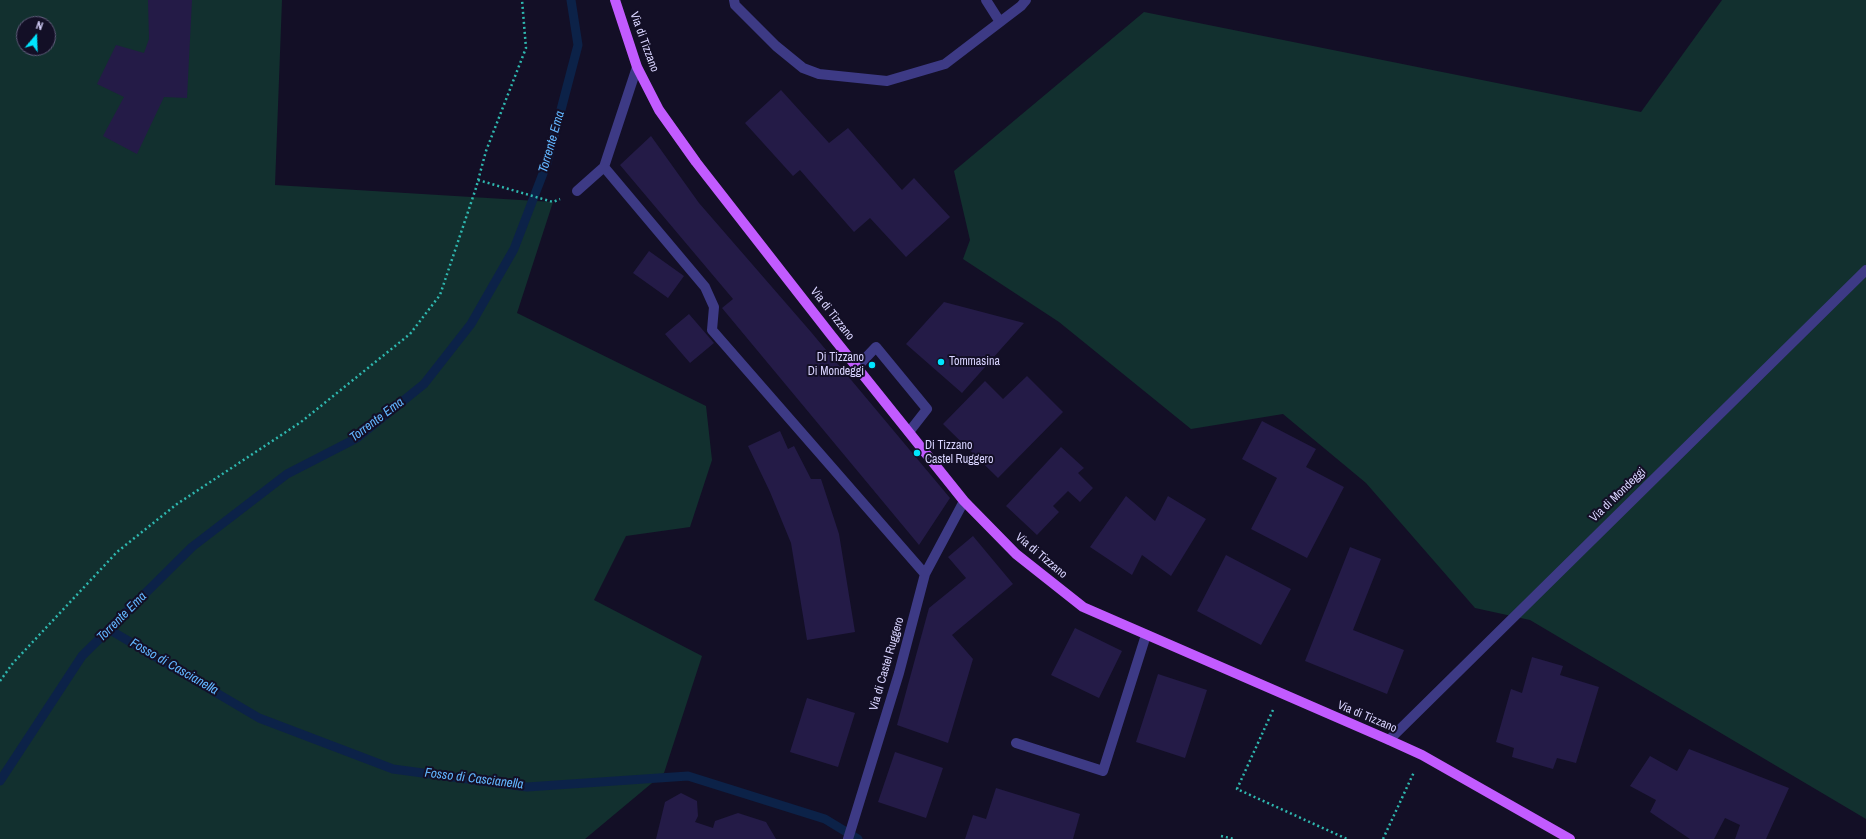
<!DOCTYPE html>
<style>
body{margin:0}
#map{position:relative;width:1866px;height:839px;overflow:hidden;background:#130f26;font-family:"Archivo Narrow",sans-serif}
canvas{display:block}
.north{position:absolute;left:16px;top:16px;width:40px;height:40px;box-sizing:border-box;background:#130f26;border:1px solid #625e7d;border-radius:50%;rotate:19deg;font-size:11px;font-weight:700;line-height:16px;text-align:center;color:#d9d4ff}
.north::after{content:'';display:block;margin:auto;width:14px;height:18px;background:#00e5ff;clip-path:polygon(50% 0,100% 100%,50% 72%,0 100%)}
</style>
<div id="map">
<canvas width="1866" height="839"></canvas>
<div class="north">N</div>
</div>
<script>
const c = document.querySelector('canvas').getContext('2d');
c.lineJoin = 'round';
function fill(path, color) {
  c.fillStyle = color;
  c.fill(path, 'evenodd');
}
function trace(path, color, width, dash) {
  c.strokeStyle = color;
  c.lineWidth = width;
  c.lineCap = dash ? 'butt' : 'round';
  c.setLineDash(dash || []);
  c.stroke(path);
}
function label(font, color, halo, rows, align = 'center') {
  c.font = font + ' "Archivo Narrow",sans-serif';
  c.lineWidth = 4;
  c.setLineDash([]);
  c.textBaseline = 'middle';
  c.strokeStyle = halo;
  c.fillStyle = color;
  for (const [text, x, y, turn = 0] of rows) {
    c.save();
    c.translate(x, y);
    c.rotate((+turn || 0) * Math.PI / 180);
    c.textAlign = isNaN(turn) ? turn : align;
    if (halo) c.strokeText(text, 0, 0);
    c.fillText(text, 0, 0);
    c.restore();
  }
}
fill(new Path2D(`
 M0,0h282l-7,185 278,17 -36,111 189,93 6,54 -22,67 -64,9 -32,64 108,56 -38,117 -79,66h-585zM24,24h24v24h-24z
 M1722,0h144v819l-336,-199 -55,-12 -109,-125 -83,-69 -92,15 -132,-107 -96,-63 7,-19 -16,-69 190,-159 497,100z`), '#12302f');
trace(new Path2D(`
 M110,630l149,88 134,51 134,18 161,-11 137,43 33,20
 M0,781l82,-125 110,-109 95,-73 70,-36 67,-54 47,-60 43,-75 33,-86 31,-118 -7,-45`), '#0c2248', 9);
fill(new Path2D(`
 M148,0h44l-5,98 -23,-1 -27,57 -34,-18 21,-39 -27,-13 19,-39 28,8 5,-14z
 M781,90l48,53 19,-15 54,62 12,-12 36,39 -44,40 -36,-39 -16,14 -54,-62 -7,6 -48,-53z
 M651,136l48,67 112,129 139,166 -31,47 -197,-237 11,-9 -113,-134z
 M649,251l35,25 -16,22 -35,-25z
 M944,302l80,21 -62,70 -56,-49z
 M689,314l25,29 -24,20 -25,-29z
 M1027,376l36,36 -65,66 -55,-54 42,-43 18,18z
 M1262,421l54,28 -10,18 38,20 -37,71 -56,-29 26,-51 -35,-19z
 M780,431l8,18 6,-3 17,33h10l18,55 16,98 -48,8 -16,-97 -21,-51 -22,-46z
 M1061,447l23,21 -6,5 15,15 -13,14 -12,-11 -15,15 6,6 -22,23 -31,-29z
 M1126,496l29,25 13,-25 38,23 -35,57 -29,-21 -10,20 -42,-28z
 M973,536l40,48 -61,51 21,24 -25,84 -51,-18 32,-117 37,-30 -18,-21z
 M1350,547l31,12 -28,71 51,20 -17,44 -82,-33z
 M1226,555l65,34 -30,56 -64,-34z
 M1075,628l47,23 -23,47 -48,-23z
 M1532,657l31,9 -3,9 39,12 -23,76 -19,-5 -4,11 -41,-12 2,-9 -18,-6 15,-53 11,4z
 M1158,674l49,16 -22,68 -49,-16z
 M807,698l48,15 -17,54 -48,-15z
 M1689,749l100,39 -23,51h-31l5,-14 -15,-7 -11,21h-24l-40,-27 6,-12 -26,-14 20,-30 27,15z
 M895,752l48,16 -17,50 -48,-16z
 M996,788l84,26 -7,25h-108l8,-24 13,4z
 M681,793l16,8 1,15 -3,6 18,6 2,-7 23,-8 28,9 10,17h-120l9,-37z`), '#241b47');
trace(new Path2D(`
 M478,180l75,22 7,-3
 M0,681l13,-18 104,-111 60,-48 124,-82 109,-88 30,-39 36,-107 10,-37 40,-103 -4,-48
 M1273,710l-36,79 110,50
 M1221,836l13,3
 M1383,839l31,-67`), '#2fb8b0', 2.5, [2, 3]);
trace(new Path2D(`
 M734,0l1,5 41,41 27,22 16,6 68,7 58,-17 76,-58 5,-6
 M986,0l14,22
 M604,167l101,120 9,20 -2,23 213,244
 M577,191l27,-24 33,-100
 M857,367l19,-20 51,62 -18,23
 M1389,740l477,-470
 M1016,743l87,28 43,-136
 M848,839l51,-166 26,-99 39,-73`), '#3d3a85', 10);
trace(new Path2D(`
 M615,0l22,67 22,43 37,52 135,173 133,166 52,53 67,53 306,133 33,15 148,84`), '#c25bff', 10);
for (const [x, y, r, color] of [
 [941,362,4,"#00e5ff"],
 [872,365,4,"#00e5ff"],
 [917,453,4,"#00e5ff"]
]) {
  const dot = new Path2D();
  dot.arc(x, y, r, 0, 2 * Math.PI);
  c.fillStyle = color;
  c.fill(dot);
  trace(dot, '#130f26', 1.5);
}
label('12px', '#d9d4ff', '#130f26', [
 ["Via di Tizzano",644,42,70],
 ["Via di Tizzano",832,314,52],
 ["Via di Mondeggi",1618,495,-44],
 ["Via di Tizzano",1041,556,40],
 ["Via di Castel Ruggero",887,664,-74],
 ["Via di Tizzano",1367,717,23]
]);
label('12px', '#d9d4ff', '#130f26', [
 ["Di Tizzano",864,358,"right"],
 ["Di Mondeggi",864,372,"right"],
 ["Tommasina",949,362],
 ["Di Tizzano",925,446],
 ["Castel Ruggero",925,460]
], 'left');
label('italic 13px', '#62b6ff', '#130f26', [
 ["Torrente Ema",552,142,-74],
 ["Torrente Ema",377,420,-37],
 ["Torrente Ema",122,617,-45],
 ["Fosso di Cascianella",174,667,30],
 ["Fosso di Cascianella",474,779,7]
]);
</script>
